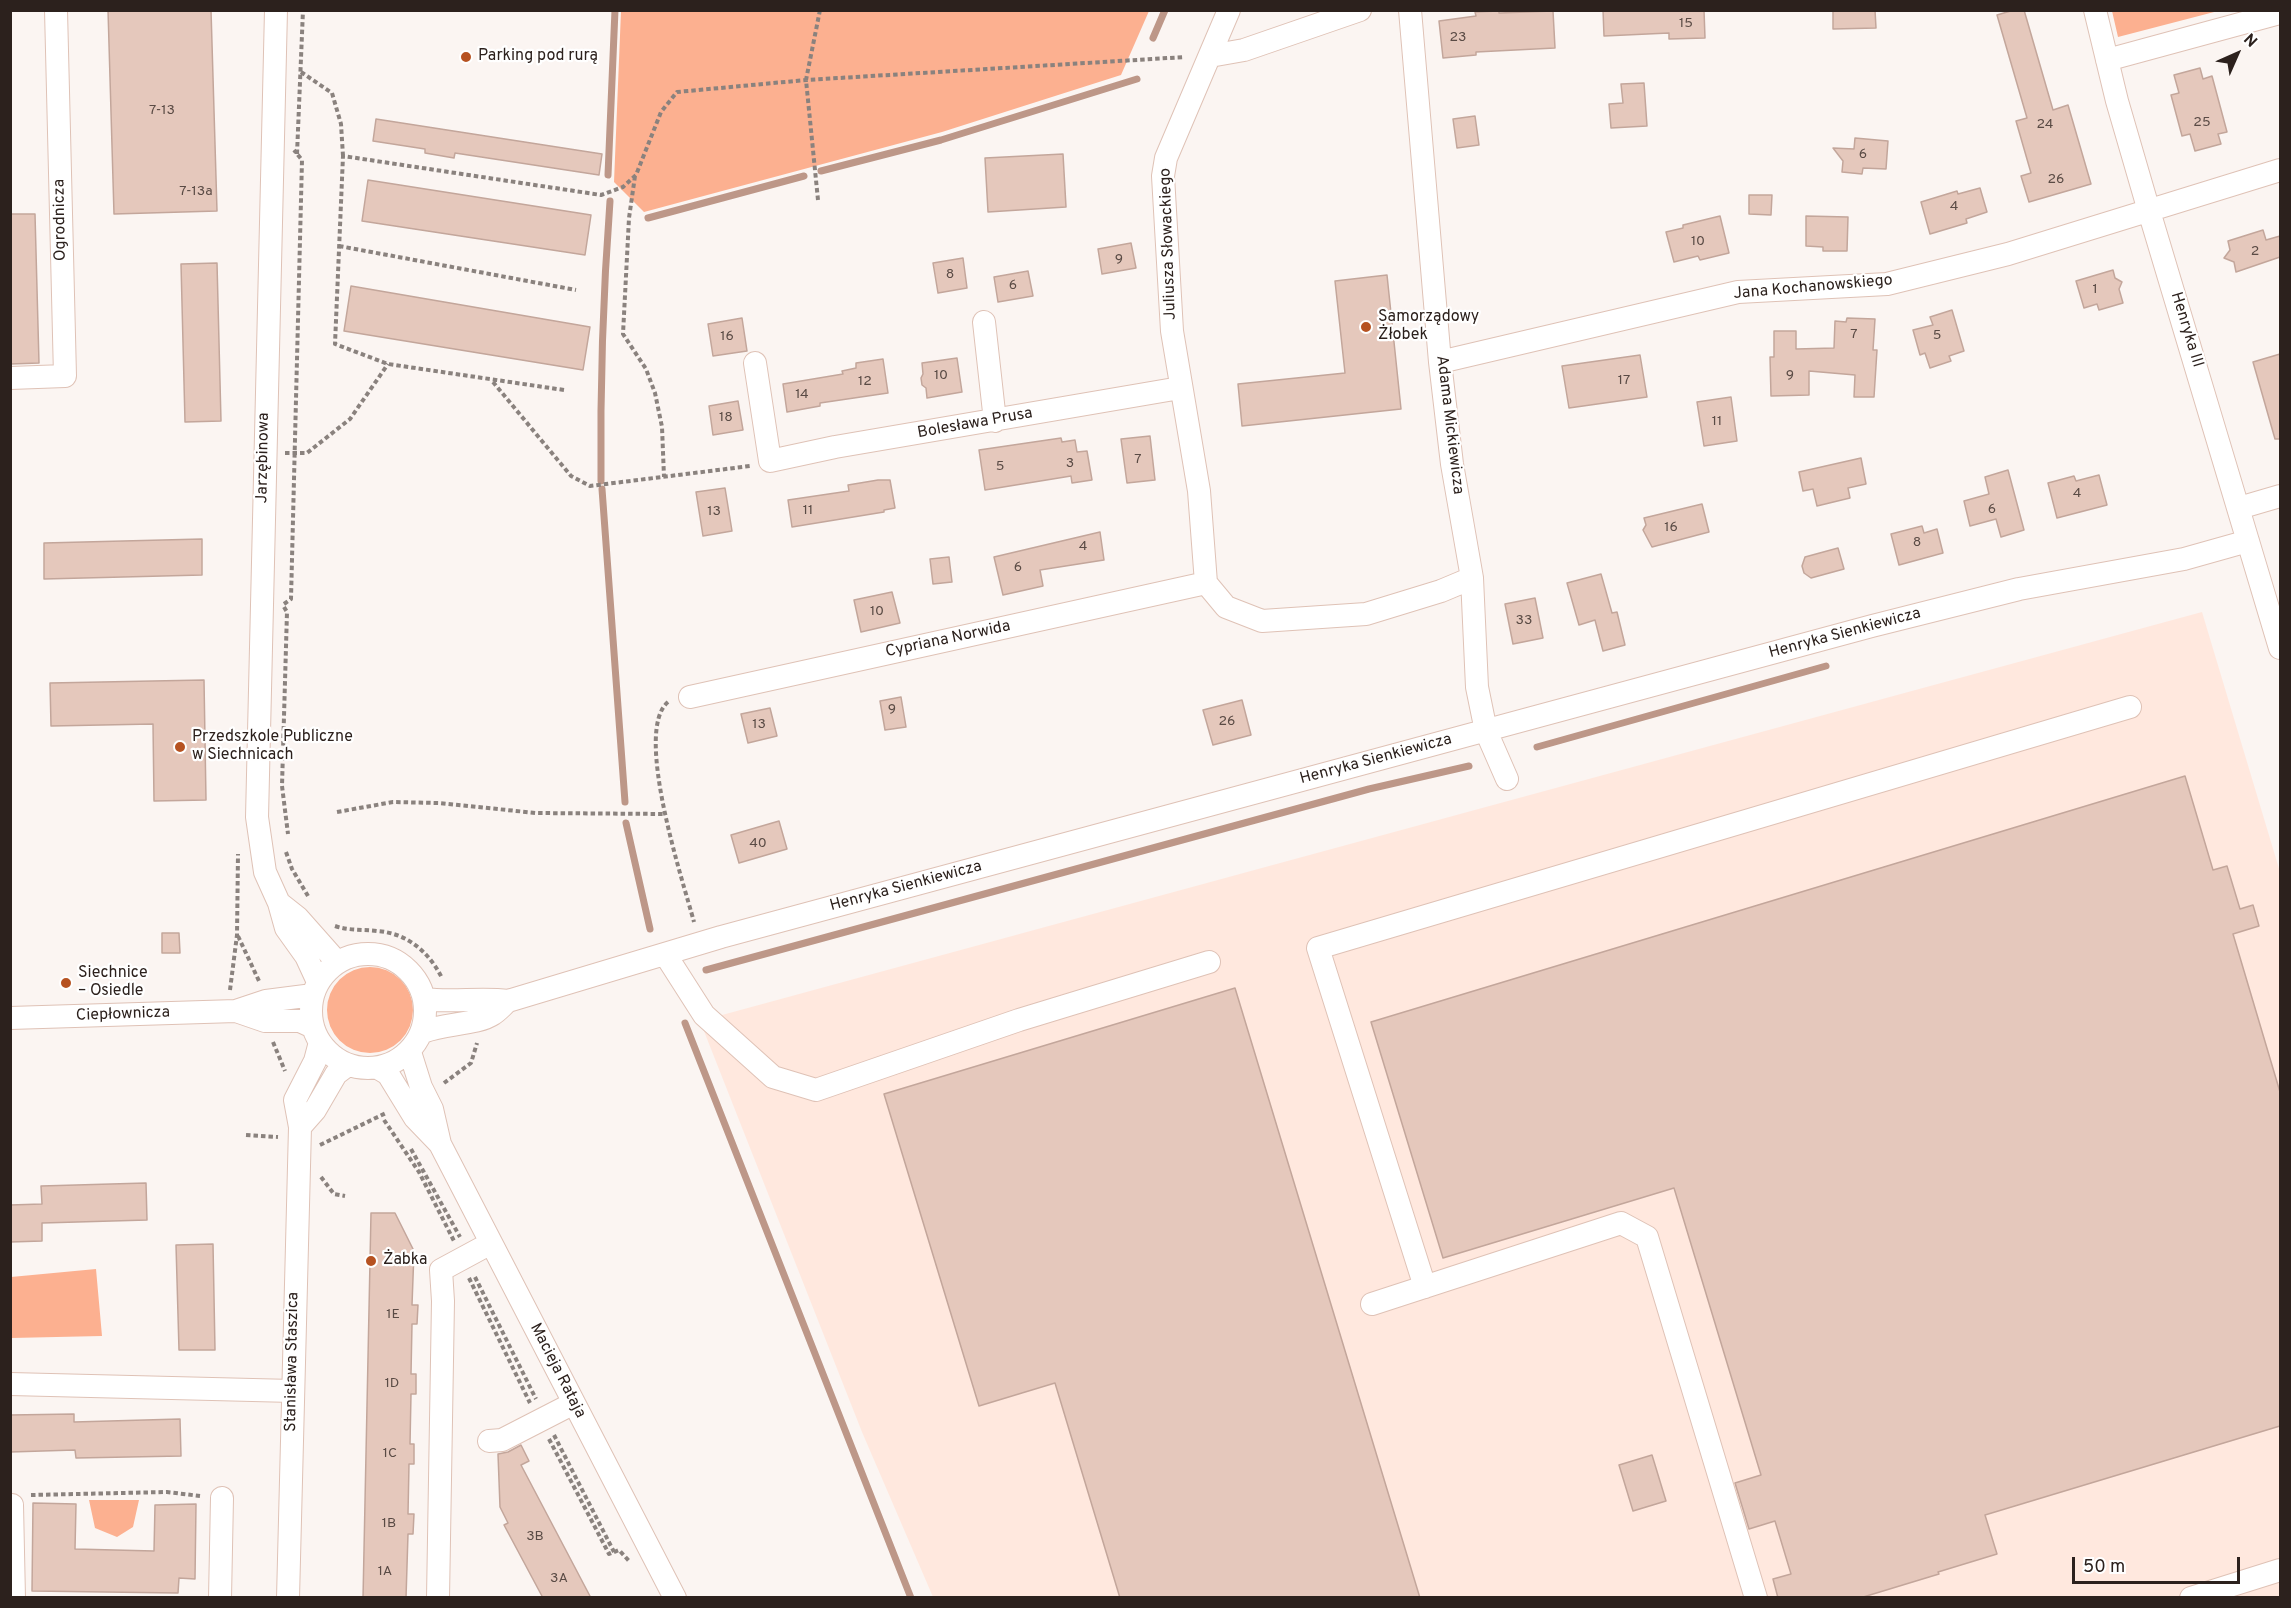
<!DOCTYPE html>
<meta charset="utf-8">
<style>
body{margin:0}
#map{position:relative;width:2291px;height:1608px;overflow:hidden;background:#fbf5f2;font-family:Overpass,sans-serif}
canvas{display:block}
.frame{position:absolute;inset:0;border:12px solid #2c211d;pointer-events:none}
.north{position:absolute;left:2207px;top:24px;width:60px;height:60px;-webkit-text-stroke:4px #fff;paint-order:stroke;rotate:45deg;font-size:16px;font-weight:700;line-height:24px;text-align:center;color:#2c211d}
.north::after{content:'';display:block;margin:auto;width:21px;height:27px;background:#2c211d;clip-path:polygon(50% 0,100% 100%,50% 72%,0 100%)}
.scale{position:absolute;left:2072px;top:1557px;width:168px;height:27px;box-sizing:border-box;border:3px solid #2c211d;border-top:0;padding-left:8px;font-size:18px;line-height:21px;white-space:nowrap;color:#2c211d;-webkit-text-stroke:4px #fff;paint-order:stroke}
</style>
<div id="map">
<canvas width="2291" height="1608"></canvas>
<div class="frame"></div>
<div class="north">N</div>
<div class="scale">50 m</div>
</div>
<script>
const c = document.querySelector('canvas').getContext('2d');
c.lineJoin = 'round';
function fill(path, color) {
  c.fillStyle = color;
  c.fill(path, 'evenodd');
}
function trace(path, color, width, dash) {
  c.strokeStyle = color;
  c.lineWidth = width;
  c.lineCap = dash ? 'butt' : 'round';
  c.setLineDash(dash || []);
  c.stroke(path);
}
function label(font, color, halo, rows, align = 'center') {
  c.font = font + ' Overpass,sans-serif';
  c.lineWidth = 4.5;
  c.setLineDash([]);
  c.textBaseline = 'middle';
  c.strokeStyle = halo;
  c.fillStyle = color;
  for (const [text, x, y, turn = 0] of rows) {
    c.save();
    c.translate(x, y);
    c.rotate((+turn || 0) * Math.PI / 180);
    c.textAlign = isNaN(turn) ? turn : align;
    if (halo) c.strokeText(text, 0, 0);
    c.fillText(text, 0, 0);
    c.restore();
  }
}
fill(new Path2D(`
 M2202,612l78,260v725h-1347l-71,-165 -162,-411z`), '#ffe8de');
fill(new Path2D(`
 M621,11v-1l528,1 -28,64 -179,57 -298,80 -30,-30z
 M2112,11v-1l106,1 -100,26z
 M327 1010a43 43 0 1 1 86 0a43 43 0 1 1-86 0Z
 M96,1269l6,67 -91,2v-61z
 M89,1500h50l-6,27 -16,10 -22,-9z`), '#fcb090');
trace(new Path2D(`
 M1153,38l12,-28
 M821,171l120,-31 196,-61
 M608,175l7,-165
 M648,218l156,-42
 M601,481c-1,-94 2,-187 9,-280
 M602,489l23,313
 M1537,747l289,-81
 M626,823l24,106
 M706,970l663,-181 100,-23
 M685,1023l226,575`), '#bd9788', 7);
const building = new Path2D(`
 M108,10h103l6,201 -103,3z
 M1603,10h101l1,28 -36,1v-6l-65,3z
 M1833,10h42l1,18 -43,1z
 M2014,10h10l29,100 15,-5 23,79 -62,18 -8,-26 10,-3 -15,-52 11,-3 -30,-103z
 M1499,11v2l54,-2 2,37 -79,4v3l-33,3 -4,-37 37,-5 -1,-4z
 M2200,68l3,11 9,-3 15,56 -9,2 3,10 -26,7 -5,-17 -8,2 -11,-41 8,-2 -5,-18z
 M1644,83l3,43 -36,2 -2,-24 14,-1 -2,-19z
 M1475,116l4,29 -22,3 -4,-29z
 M376,119l226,35 -3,21 -144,-22 -1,5 -29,-5v-4l-52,-8z
 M1855,138l33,3 -2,28 -23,-1 -1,6 -20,-2 1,-11 -10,-13 21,1z
 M1063,154l3,53 -78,5 -3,-54z
 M368,180l223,35 -6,40 -223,-34z
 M1980,188l7,24 -21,7 1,4 -37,11 -9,-32 36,-11 1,3z
 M1749,195h23l-1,20 -22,-1z
 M10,214h25l4,149 -29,1z
 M1720,216l9,37 -29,7 -2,-4 -24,6 -8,-30 17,-4v-3z
 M1806,216l42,1 -1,34h-24v-4l-17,-1z
 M2263,230l3,10 14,-4v21l-44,15 -2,-10 -10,-4 6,-8 -2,-9z
 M1131,243l5,25 -34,6 -4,-25z
 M963,258l4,30 -29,5 -5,-30z
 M217,263l4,158 -36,1 -4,-158z
 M2113,270l2,8 7,4 -3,7 4,14 -24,7 -2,-6 -13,4 -8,-27z
 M1028,271l5,25 -35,6 -4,-25z
 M1387,275l14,134 -159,17 -4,-42 107,-11 -10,-92z
 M351,286l239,41 -7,43 -239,-39z
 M1952,310l12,41 -15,5 2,5 -21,7 -5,-15 -5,2 -7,-25 20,-5 -3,-8z
 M742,318l5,33 -34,5 -5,-32z
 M1847,318l28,1 -2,31h4l-3,47h-20l1,-22 -46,-4v24l-38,1 -1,-39h4v-26h22v18l38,-1 1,-27 11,1z
 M2280,354v85h-5l-22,-77z
 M1640,355l7,42 -78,11 -7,-42z
 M957,358l5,34 -35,6 -1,-10 -4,-3 -1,-7 2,-4 -1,-11z
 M883,359l5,34 -68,10v3l-33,6 -4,-28 60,-10 -1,-3 14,-3v-5z
 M1731,397l6,44 -33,5 -7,-44z
 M738,401l5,29 -30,5 -4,-29z
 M1150,436l5,44 -28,3 -6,-44z
 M1061,438l1,4 13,-2 2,12 10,-1 5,29 -20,3 -1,-7 -86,14 -6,-40z
 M1861,458l5,26 -18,4 2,10 -33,8 -4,-17 -10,2 -4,-19z
 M2008,470l16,60 -23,7 -5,-18 -26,7 -6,-25 25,-7 -4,-17z
 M2099,475l8,30 -50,13 -9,-35 26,-7 2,5z
 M878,480h12l5,28 -11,2v2l-92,15 -4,-27 61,-9 -1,-6z
 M725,488l7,43 -29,5 -7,-44z
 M1702,504l7,28 -57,15 -9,-17 3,-5 -2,-7z
 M1922,526l2,7 13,-4 6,24 -44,12 -8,-31z
 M1100,532l4,28 -64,10 3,16 -40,9 -9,-38z
 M202,539v36l-158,4v-36z
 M1838,548l6,21 -33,9 -7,-5 -2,-7 3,-9z
 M949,557l3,25 -19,2 -3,-25z
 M1601,574l11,39 5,-1 8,33 -22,6 -8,-31 -16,5 -12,-42z
 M892,592l8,31 -39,9 -7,-32z
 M1535,598l8,40 -30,6 -8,-40z
 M204,680l2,120 -52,1 -1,-77 -102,2 -1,-43z
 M901,697l5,30 -21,3 -5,-29z
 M1242,700l9,35 -38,10 -10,-35z
 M770,708l7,28 -29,7 -7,-29z
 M2185,776l28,94 14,-4 13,43 13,-4 6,21 -26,8 47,158v334l-295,89 12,39 -59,18 1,2 -79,24h-82l-5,-19 18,-5 -16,-53 -26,8 -14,-46 26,-8 -87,-287 -231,70 -72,-236z
 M779,821l8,28 -48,14 -8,-28z
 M162,933h17l1,20h-18z
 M1235,988l185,610h-300l-65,-215 -76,23 -95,-312z
 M146,1183l1,37 -105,3v18l-32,1v-37l32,-1 -1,-18z
 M371,1213h24l19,38 -2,54h6l-1,19h-5l-1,50h5v20h-5l-1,50h4v20h-5l-1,50h6l-1,20h-5l-2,64h-43z
 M213,1244l2,106h-36l-3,-105z
 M74,1414v8l106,-3 1,37 -105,2 -1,-8 -65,2v-37z
 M521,1445l8,16 -8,4 70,133h-48l-39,-73 4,-2 -8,-16 -2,-53 10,-2z
 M1652,1455l14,46 -33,10 -14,-46z
 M33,1503l43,1 -1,45 79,2 1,-46 41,-1 -1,75 -16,-1 -1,15 -146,-2z`);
fill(building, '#e5c8bc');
trace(building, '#c3a69b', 1.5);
const minor = new Path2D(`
 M276,10l-19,807 8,55 14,31 7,25 20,28 12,26
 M1229,10l-63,148 -3,18 9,155 27,160 7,92 20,24 36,14 104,-7 75,-23 31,-13
 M1410,10l30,352 12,102 20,114 5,109 9,44 21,48
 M2095,10l22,91 32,110 131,437
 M1210,56l34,-6 116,-40
 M2107,60l173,-47
 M984,322l11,99
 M1440,362l298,-70 149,-8 121,-30 272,-84
 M755,363l15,98 65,-14 345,-59
 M10,378l55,-2 -9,-366
 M2239,508l41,-12
 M690,697l516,-114
 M279,903l19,15 39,44
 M311 1011a57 57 0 1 1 114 0a57 57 0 1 1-114 0Z
 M665,954l39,61 69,62 43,13 203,-70 190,-58
 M425,999c28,4 55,-2 83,2
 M236,1011l29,10h35l13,6
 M10,1018l226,-7 30,-10 47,-6
 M423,1032c20,-9 54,-7 70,-18 5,-3 10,-9 15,-13l213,-64 1151,-311 147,-37 165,-30 64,-18
 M410,1052l11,35 11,22 8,35
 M378,1068l10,6 27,44 25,26 235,454
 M300,1127l15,-17 21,-36 12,-9
 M1425,1287l-107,-339 812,-241
 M1372,1304l249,-81 26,14 109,361
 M10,1384l283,7
 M489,1441l13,-1 72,-37
 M12,1505l2,93
 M220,1598l2,-100
 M288,1598l12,-471 -5,-27 20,-39 5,-19
 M438,1598l5,-297 -2,-31 50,-27
 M2191,1598l89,-28`);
trace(minor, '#dfc2b6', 24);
trace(new Path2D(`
 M301,72l31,21 9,31 2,32
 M297,154l6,-144
 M635,176l-6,42 -6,116 23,35 9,24 7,34 2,50
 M818,200l-12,-120 14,-70
 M339,246l237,44
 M493,382l78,94 19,10 160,-20
 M564,390l-176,-26 -53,-20 8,-188 258,39 22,-8 13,-12 25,-63 16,-20 129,-12 379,-23
 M285,453h22l43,-34 38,-55
 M284,604l7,-5 11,-439 -8,-10
 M284,607l3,5 -5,174 6,48
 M668,702c-35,29 15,179 26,220
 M337,812l56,-10 46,1 97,10 129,1
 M286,852l6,17 16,27
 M335,926c15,5 27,3 42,5 30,2 52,21 65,47
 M238,936l21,45
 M230,990l7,-55 1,-81
 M273,1042l12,29
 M444,1083l27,-20 6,-20
 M384,1120l35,52 35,69
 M246,1135l32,2
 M320,1145l66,-32
 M411,1149l49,88
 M321,1177l13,17 11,2
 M475,1277l61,122
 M469,1278l61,125
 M554,1435l60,117
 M549,1439l60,115 10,-4 11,12
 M31,1495l136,-3 33,4`), '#8a827e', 4, [4.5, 3]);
trace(minor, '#fff', 22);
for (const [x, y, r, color] of [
 [466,57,6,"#b65221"],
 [1366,327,6,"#b65221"],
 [180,747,6,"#b65221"],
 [66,983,6,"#b65221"],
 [371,1261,6,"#b65221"]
]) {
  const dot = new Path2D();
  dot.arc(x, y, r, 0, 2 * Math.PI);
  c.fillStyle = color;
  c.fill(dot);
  trace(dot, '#fff', 2);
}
label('14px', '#5a4b45', null, [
 ["15",1686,24],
 ["23",1458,38],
 ["7-13",162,111],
 ["25",2202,123],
 ["24",2045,125],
 ["6",1863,155],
 ["26",2056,180],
 ["7-13a",196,192],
 ["4",1954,207],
 ["10",1698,242],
 ["2",2255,252],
 ["9",1119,260],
 ["8",950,275],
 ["6",1013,286],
 ["1",2095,290],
 ["7",1854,335],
 ["5",1937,336],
 ["16",727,337],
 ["10",941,376],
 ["9",1790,376],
 ["17",1624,381],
 ["12",865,382],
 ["14",802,395],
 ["18",726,418],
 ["11",1717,422],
 ["7",1138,460],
 ["3",1070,464],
 ["5",1000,467],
 ["4",2077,494],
 ["6",1992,510],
 ["11",808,511],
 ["13",714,512],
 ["16",1671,528],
 ["8",1917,543],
 ["4",1083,547],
 ["6",1018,568],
 ["10",877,612],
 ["33",1524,621],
 ["9",892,710],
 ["26",1227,722],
 ["13",759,725],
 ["40",758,844],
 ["1E",393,1315],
 ["1D",392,1384],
 ["1C",390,1454],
 ["1B",389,1524],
 ["3B",535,1537],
 ["1A",385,1572],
 ["3A",559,1579]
]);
label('16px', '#2c211d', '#fff', [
 ["Parking pod rurą",478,57],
 ["Samorządowy",1378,318],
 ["Żłobek",1378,336],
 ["Przedszkole Publiczne",192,738],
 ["w Siechnicach",192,756],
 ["Siechnice",78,974],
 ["– Osiedle",78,992],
 ["Żabka",383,1261]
], 'left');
label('16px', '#2c211d', '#fff', [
 ["Ogrodnicza",61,220,-91],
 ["Juliusza Słowackiego",1169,244,-92],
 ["Jana Kochanowskiego",1813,288,-5],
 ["Henryka III",2186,330,73],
 ["Bolesława Prusa",975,424,-10],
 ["Adama Mickiewicza",1449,425,83],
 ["Jarzębinowa",264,458,-89],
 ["Henryka Sienkiewicza",1845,634,-15],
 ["Cypriana Norwida",948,640,-12],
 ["Henryka Sienkiewicza",1376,760,-15],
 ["Henryka Sienkiewicza",906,887,-15],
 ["Ciepłownicza",123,1015,-2],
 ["Stanisława Staszica",293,1362,-89],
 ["Macieja Rataja",557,1371,63]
]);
</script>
